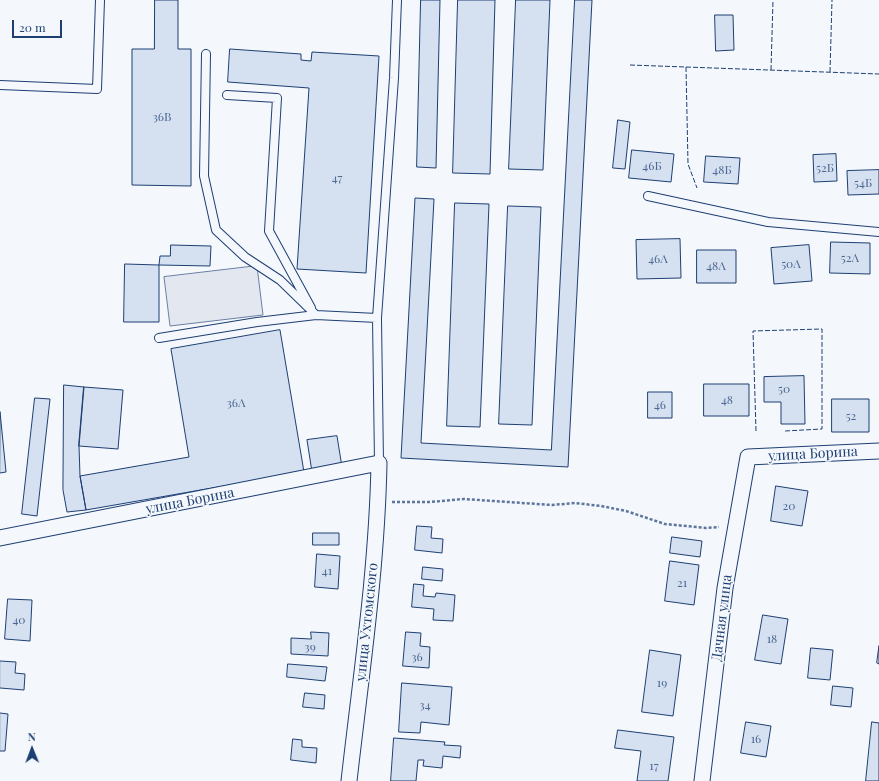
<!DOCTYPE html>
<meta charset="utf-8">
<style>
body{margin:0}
#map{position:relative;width:879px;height:781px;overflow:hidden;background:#f4f7fb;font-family:"Playfair Display",serif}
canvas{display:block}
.north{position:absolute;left:12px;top:729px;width:40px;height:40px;-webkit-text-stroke:3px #f4f7fb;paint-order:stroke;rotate:359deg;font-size:11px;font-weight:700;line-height:16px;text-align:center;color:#1d3f73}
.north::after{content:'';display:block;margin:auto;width:14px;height:18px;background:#1d3f73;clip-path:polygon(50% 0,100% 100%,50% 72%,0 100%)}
.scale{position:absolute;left:12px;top:20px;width:50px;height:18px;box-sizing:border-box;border:2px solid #1d3f73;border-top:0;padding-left:5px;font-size:12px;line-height:14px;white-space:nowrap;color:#1d3f73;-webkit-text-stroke:3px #f4f7fb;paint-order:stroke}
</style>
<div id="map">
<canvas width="879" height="781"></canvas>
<div class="north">N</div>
<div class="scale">20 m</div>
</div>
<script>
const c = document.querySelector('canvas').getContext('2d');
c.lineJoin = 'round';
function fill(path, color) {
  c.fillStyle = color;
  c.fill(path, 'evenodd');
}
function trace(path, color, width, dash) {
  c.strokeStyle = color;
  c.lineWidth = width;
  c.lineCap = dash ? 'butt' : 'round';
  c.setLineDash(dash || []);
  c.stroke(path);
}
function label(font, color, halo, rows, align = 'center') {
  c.font = font + ' "Playfair Display",serif';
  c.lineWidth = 3;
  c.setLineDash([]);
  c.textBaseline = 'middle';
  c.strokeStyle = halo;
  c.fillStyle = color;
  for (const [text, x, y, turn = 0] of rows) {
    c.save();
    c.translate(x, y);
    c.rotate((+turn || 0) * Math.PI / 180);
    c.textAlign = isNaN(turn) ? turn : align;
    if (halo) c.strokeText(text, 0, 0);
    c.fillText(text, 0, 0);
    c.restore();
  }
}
const parking = new Path2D(`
 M257,266l6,49 -93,11 -6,-49z`);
fill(parking, '#e3e8f0');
trace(parking, '#687fa3', 1);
const building = new Path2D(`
 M155,0h23v49h13v137l-59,-1v-136h22z
 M421,0h19l-4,168 -19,-1z
 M458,0h37l-5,174 -37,-1z
 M516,0h34l-7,170 -34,-1z
 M575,0h17l-24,467 -167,-9 14,-260 19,1 -13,244 130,7z
 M715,15h18l1,35 -18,1z
 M230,49l71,5v6l10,1 1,-9 67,4 -13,217 -69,-4 12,-181 -81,-6z
 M618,120l12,2 -5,47 -12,-1z
 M632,150l42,4 -3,28 -42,-4z
 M836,154l1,27 -23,1 -1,-27z
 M706,156l34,2 -2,26 -34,-2z
 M879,170v24l-31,1 -1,-24z
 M455,203l34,1 -9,223 -33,-1z
 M508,206l33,1 -9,218 -33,-1z
 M680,239l1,39 -44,1 -1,-39z
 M831,242l39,1v31l-40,-1z
 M171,245l40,1 -1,20 -51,-1 1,-9h10z
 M809,245l3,36 -38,3 -3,-36z
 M697,250h39v33h-39z
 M125,264l34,1v57h-35z
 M280,330l24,142 -218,38 -6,-34 109,-19 -18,-108z
 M804,376l1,48h-24v-22h-17v-25z
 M704,384h45v32h-45z
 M64,385l20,2 -5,59 1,30 6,34 -19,2 -4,-22z
 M84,387l39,3 -5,59 -39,-3z
 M648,392h24v26h-24z
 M35,398l15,1 -13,117 -15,-2z
 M832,399h37v33h-37z
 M0,412l6,60 -6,1z
 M337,436l5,31 -30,5 -5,-32z
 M776,486l32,5 -6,35 -31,-5z
 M417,526l15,1 -1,11 12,1 -1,14 -27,-3z
 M313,533h26v12h-26z
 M672,537l30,4 -2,16 -30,-4z
 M317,554l23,2 -2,33 -23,-2z
 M670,561l29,4 -5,40 -29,-4z
 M423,567l20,2 -1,12 -20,-2z
 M414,584l10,1 -1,11 12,1 1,-4 19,2 -2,26 -20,-1 1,-11 -22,-2z
 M8,599l24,1 -2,41 -25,-2z
 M763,615l25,4 -7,45 -26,-4z
 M311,632l18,1 -1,23 -37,-2v-16l20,1z
 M406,632l15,1 -1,13 10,1 -1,21 -26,-2z
 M879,646v18l-2,-1z
 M811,648l22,2 -3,30 -22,-2z
 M650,650l31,5 -8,61 -31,-4z
 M0,661l16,1 -1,11 10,1 -1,16 -24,-2z
 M288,664l39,3 -2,14 -38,-4z
 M402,683l50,4 -3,38 -28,-3 -1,11 -21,-1z
 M833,686l20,2 -2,19 -20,-2z
 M305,693l20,2 -1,14 -21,-2z
 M0,713l8,1 -3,37h-5z
 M746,722l25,4 -5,31 -25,-4z
 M872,722l7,1v58h-13z
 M618,730l56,7 -6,44h-31l4,-30 -26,-3z
 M394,738l51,4 -1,3 17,1 -1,12 -17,-2 -1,12 -19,-2 1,-6h-6l-2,21h-25z
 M293,739l9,1v7l15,1 -1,15 -25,-3z`);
fill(building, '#d5e0f0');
trace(building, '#1d3f73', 1);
const service = new Path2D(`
 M206,54l-2,122 12,54 29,27 35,23 36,35
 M0,85l97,4 3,-89
 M227,95l50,3 -8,133 42,77
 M648,196l120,26 111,10
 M159,338l98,-16 59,-7 61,3
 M379,463l-2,-145 17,-240 3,-78`);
const minor = new Path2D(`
 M0,538l379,-75c-2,107 -18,212 -30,318
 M702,781l23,-193 23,-131 131,-6`);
trace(service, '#1d3f73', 10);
trace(minor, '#1d3f73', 17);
trace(new Path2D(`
 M392,502h38l34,-3 88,6 23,-2 26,3 25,5 39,13 41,4 13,-1`), '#5e769c', 2.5, [3, 2]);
trace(service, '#f4f7fb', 8);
trace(minor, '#f4f7fb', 15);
trace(new Path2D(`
 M630,65l249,9
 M686,67l2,97 9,24
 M771,70l2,-70
 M830,72l2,-72
 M756,431l-3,-100 69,-2v100l-37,2`), '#1d3f73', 1, [5, 2]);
label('12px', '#4b6792', null, [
 ["36В",162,117],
 ["46Б",652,166],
 ["52Б",825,168],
 ["48Б",722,170],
 ["47",337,178],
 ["54Б",863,183],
 ["52А",850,258],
 ["46А",658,259],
 ["50А",791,264],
 ["48А",716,266],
 ["50",784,389],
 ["48",727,400],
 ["36А",236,403],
 ["46",660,405],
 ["52",851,416],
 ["20",789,506],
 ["41",327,571],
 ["21",682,583],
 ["40",19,620],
 ["18",772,639],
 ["39",310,647],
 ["36",417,657],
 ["19",662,683],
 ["34",425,705],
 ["16",756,739],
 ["17",654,766]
]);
label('14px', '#1d3f73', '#f4f7fb', [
 ["улица Борина",813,454,-3],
 ["улица Борина",190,501,-11],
 ["Дачная улица",722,618,-83],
 ["улица Ухтомского",367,622,-84]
]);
</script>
